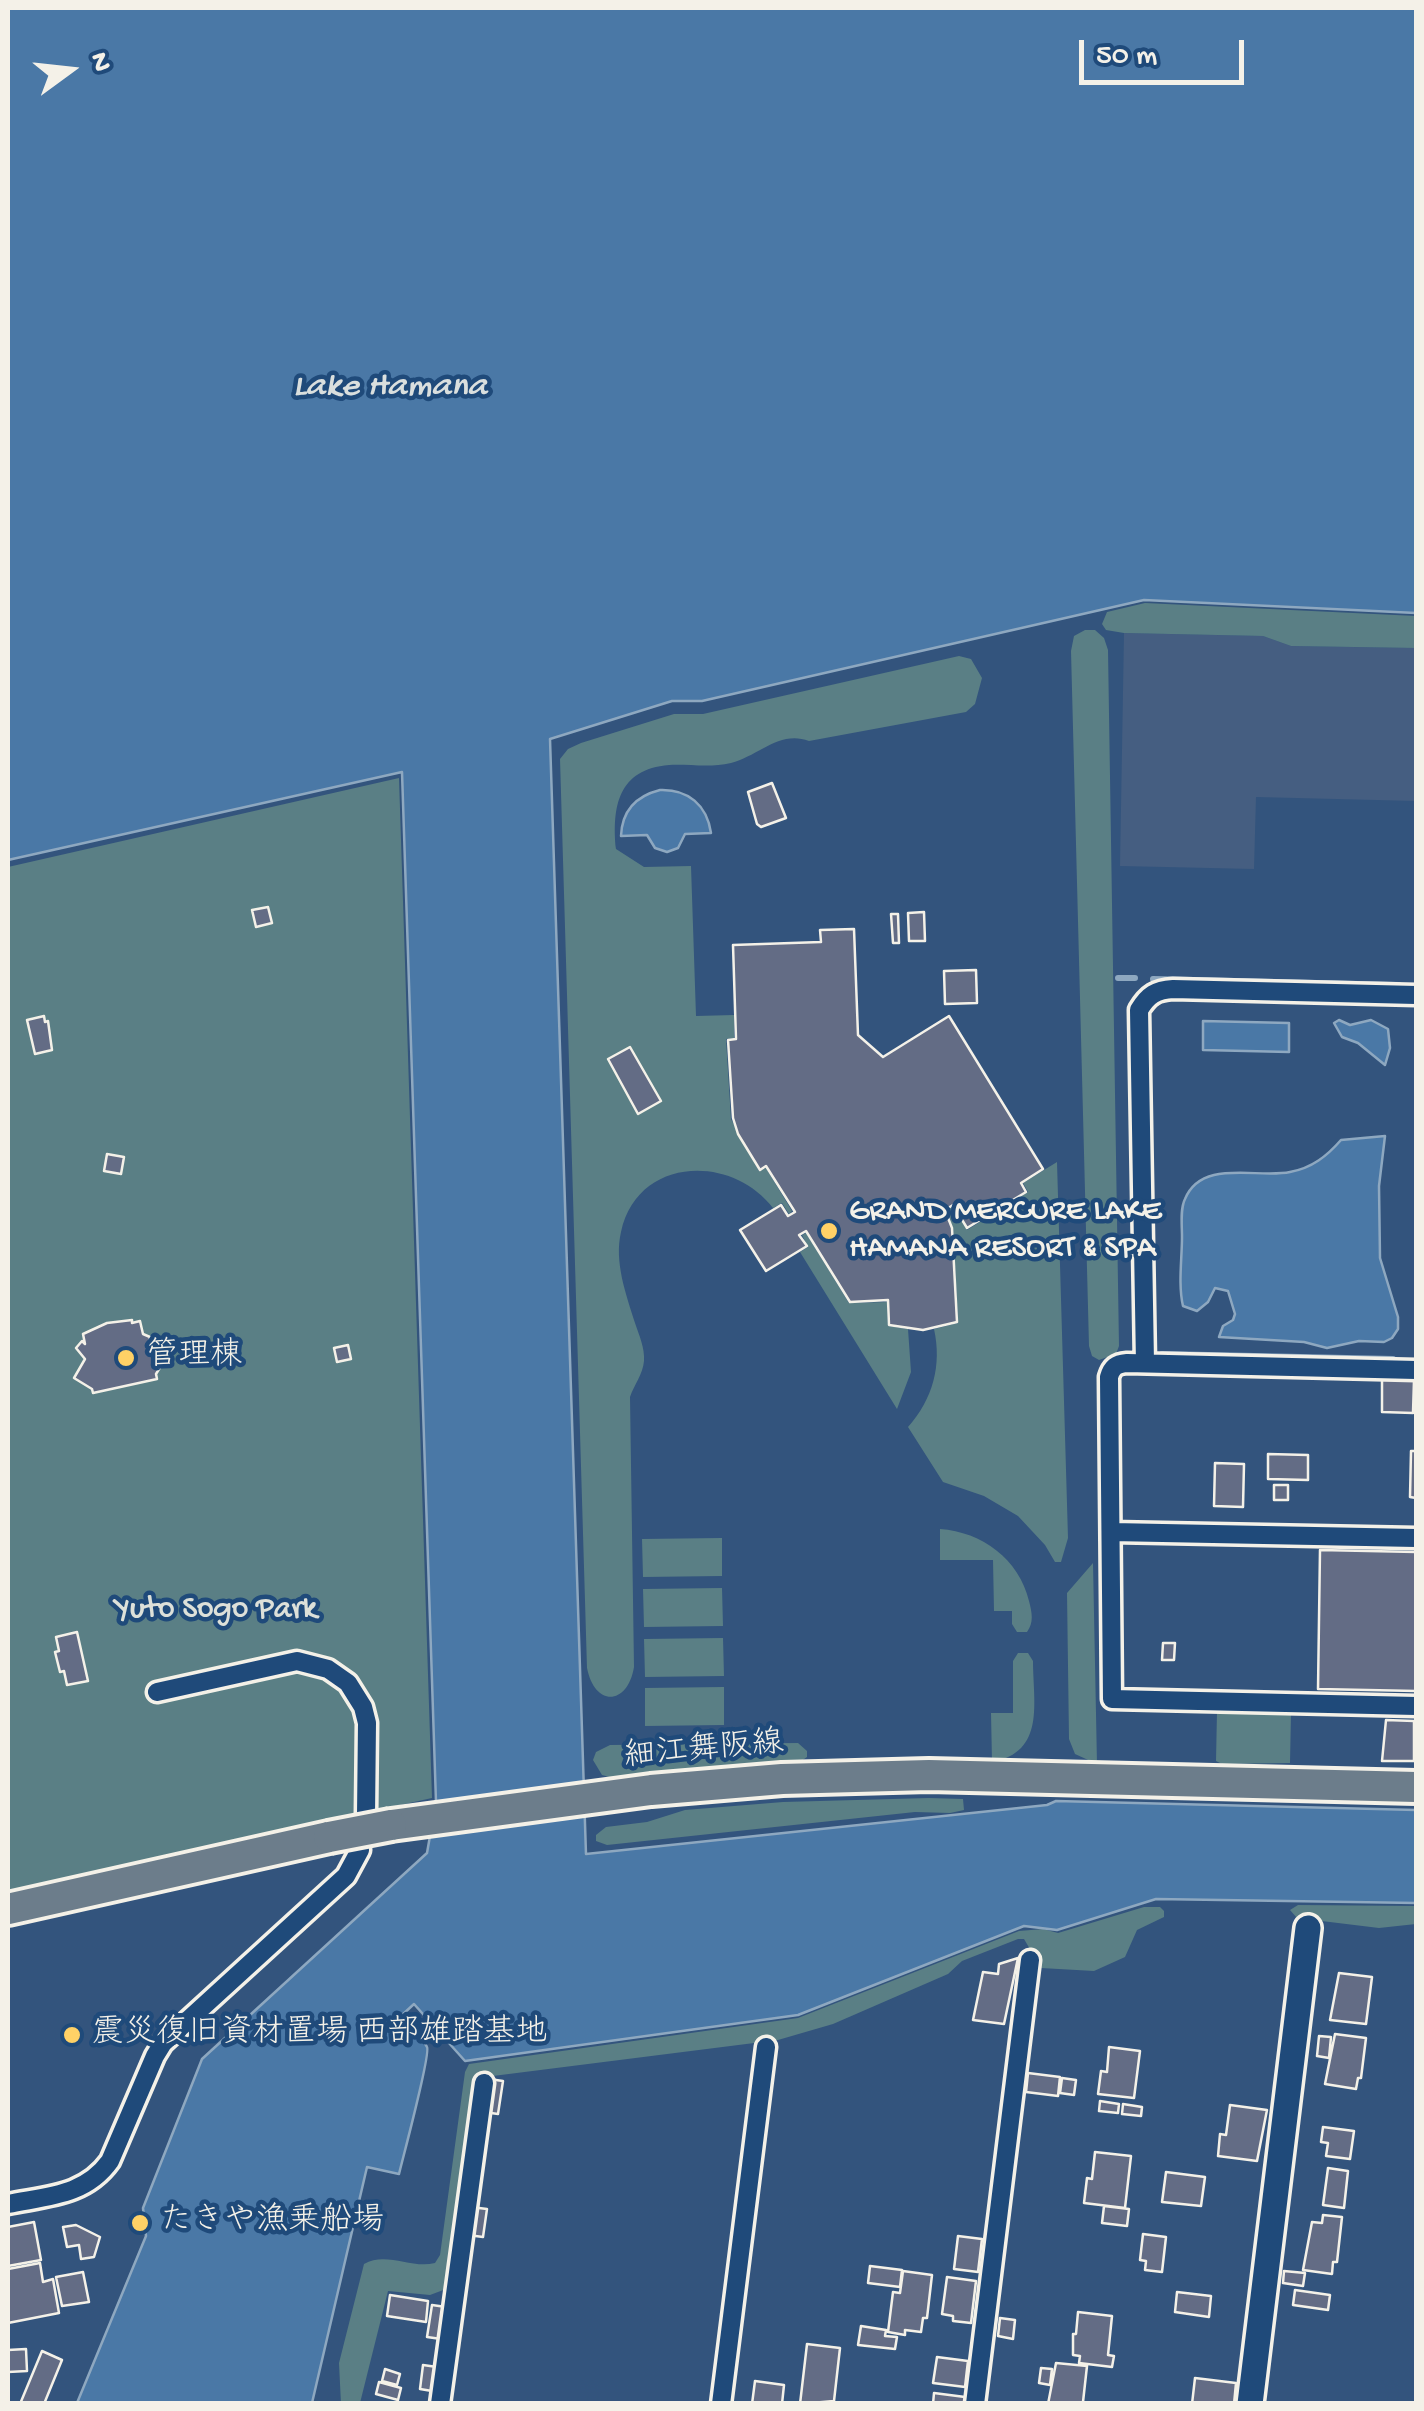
<!DOCTYPE html>
<meta charset="utf-8">
<style>
body{margin:0}
#map{position:relative;width:1424px;height:2411px;overflow:hidden;background:#33547d;font-family:"Gochi Hand",sans-serif}
canvas{display:block}
.frame{position:absolute;inset:0;border:10px solid #f4f1e8;pointer-events:none}
.north{position:absolute;left:20px;top:20px;width:100px;height:100px;-webkit-text-stroke:8px #1f4a7a;paint-order:stroke;rotate:75deg;font-size:28px;font-weight:700;line-height:40px;text-align:center;color:#f4f1e8}
.north::after{content:'';display:block;margin:auto;width:35px;height:45px;background:#f4f1e8;clip-path:polygon(50% 0,100% 100%,50% 72%,0 100%)}
.scale{position:absolute;left:1079px;top:40px;width:165px;height:45px;box-sizing:border-box;border:5px solid #f4f1e8;border-top:0;padding-left:12px;font-size:30px;line-height:35px;white-space:nowrap;color:#f4f1e8;-webkit-text-stroke:8px #1f4a7a;paint-order:stroke}
</style>
<div id="map">
<canvas width="1424" height="2411"></canvas>
<div class="frame"></div>
<div class="north">N</div>
<div class="scale">50 m</div>
</div>
<script>
const c = document.querySelector('canvas').getContext('2d');
c.lineJoin = 'round';
function fill(path, color) {
  c.fillStyle = color;
  c.fill(path, 'evenodd');
}
function trace(path, color, width, dash) {
  c.strokeStyle = color;
  c.lineWidth = width;
  c.lineCap = dash ? 'butt' : 'round';
  c.setLineDash(dash || []);
  c.stroke(path);
}
function label(font, color, halo, rows, align = 'center') {
  c.font = font + ' "Gochi Hand","Klee One",sans-serif';
  c.lineWidth = 9;
  c.setLineDash([]);
  c.textBaseline = 'middle';
  c.strokeStyle = halo;
  c.fillStyle = color;
  for (const [text, x, y, turn = 0] of rows) {
    c.save();
    c.translate(x, y);
    c.rotate((+turn || 0) * Math.PI / 180);
    c.textAlign = isNaN(turn) ? turn : align;
    if (halo) c.strokeText(text, 0, 0);
    c.fillText(text, 0, 0);
    c.restore();
  }
}
fill(new Path2D(`
 M1124,633l139,3 28,10 125,2v153l-160,-4 -2,72 -134,-3z`), '#455e81');
fill(new Path2D(`
 M1145,603l271,13v32l-125,-2 -28,-10 -139,-3 -18,-3 -4,-6 5,-12z
 M1085,630h10l9,8 4,12 11,696 -3,8 -17,6 -7,-4 -3,-10 -18,-695 3,-15z
 M959,656l12,3 11,19 -7,26 -9,8 -157,29c-30,-11 -50,15 -78,22 -21,5 -41,1 -62,2 -51,4 -57,42 -53,84l28,18 47,-1 5,150 38,-1v23l-8,1 5,80 28,52 7,-3 26,43 -3,3 -7,-11 -9,5c-42,-55 -136,-51 -152,24 -7,30 5,62 14,91 4,12 10,25 9,38 -1,13 -10,24 -14,36l4,270c-6,38 -39,41 -47,1l-27,-909 8,-10 13,-6 93,-29h29z
 M399,778l33,1020 -424,94v-1025z
 M1057,1162l11,376 -7,24h-6l-10,-17 -27,-29 -34,-20 -41,-14 -35,-55c25,-28 34,-62 26,-98l24,-6 -5,-95 -6,-17 5,-4 15,23 61,-38 -5,-9z
 M806,1233l43,70 38,-1 1,24 20,3 3,43 -14,37 -97,-157 8,-5 -6,-12z
 M940,1529c42,3 79,30 89,72 3,12 5,21 -2,31h-10l-5,-8v-13h-18l-1,-51h-53z
 M722,1538v38l-79,1 -1,-38z
 M1093,1563l4,201 -22,-10 -6,-15 -2,-146z
 M722,1588l1,38 -79,1 -1,-38z
 M723,1638l1,38 -79,1 -1,-38z
 M1018,1653h10l5,8c0,42 13,91 -41,101l-1,-49h22v-52z
 M724,1687v38l-79,1v-38z
 M1224,1710l67,3 -1,50 -68,1 -6,-3 1,-50z
 M798,1743l9,8v6l-10,7 -184,14 -11,-3 -9,-15 3,-8 14,-7z
 M929,1798l34,1 1,11 -14,3 -35,-1 -308,33 -11,-4v-6l10,-8 41,-5 38,-12 98,-8z
 M1298,1905l118,1v18l-37,4 -82,-10 -7,-8z
 M1144,1907h16l4,4v6l-27,13 -12,27 -31,14 -53,-3 -17,-29h-6l-56,22 -14,13 -115,50 -55,16 -293,37 -35,204 -4,8 -16,6 -42,-4 -28,112 -19,1 -2,-41 25,-99c22,-13 47,5 71,-1l5,-8 25,-183 4,-8 329,-46 221,-87 24,-2 15,4z`), '#5a7f85');
const water = new Path2D(`
 M8,8h1408v605l-272,-13 -442,101h-30l-122,38 36,1115 461,-49 9,-4 360,9v93l-260,-4 -99,31 -33,-4 -226,89 -333,46 -51,-57 -13,12c8,9 21,20 26,31 4,7 -24,110 -28,127l-32,-7 -55,236h-235l69,-167 -3,-28 59,-149 225,-206 9,-51 -34,-1030 -394,88z
 M660,790c28,-1 47,15 51,43l-26,1 -7,14 -11,4 -12,-4 -8,-13 -26,1c1,-25 15,-40 39,-46z
 M1339,1020l11,5 21,-5 17,9 2,19 -5,17 -27,-22 -16,-6 -8,-14z
 M1203,1021l86,2v29l-86,-2z
 M1385,1136l-6,50 1,72 18,59v12l-6,9 -8,4 -25,-1 -32,7 -23,-6 -85,-5 4,-11 10,-6 2,-6 -7,-23 -13,-3 -7,14 -11,9 -14,-5c-5,-22 -1,-47 -1,-69 0,-12 -2,-28 3,-38 17,-41 73,-20 105,-27 22,-4 37,-16 51,-32z`);
fill(water, '#4a78a6');
trace(water, '#8ea8c0', 2.5);
trace(new Path2D(`
 M1118,978h17
 M1153,979l246,6
 M1162,1354l231,5`), '#8ea8c0', 6);
const building = new Path2D(`
 M772,783l14,35 -25,9 -4,-3 -9,-32z
 M268,907l4,16 -16,4 -4,-17z
 M924,912l1,29h-16l-1,-28z
 M891,914h7l1,29h-6z
 M854,929l4,106 25,22 66,-41 94,153 -22,14 5,9 -59,36 -14,-23 -8,5 7,18 5,94 -34,8 -34,-5 -1,-25 -38,2 -44,-71 -7,4 8,11 -41,25 -26,-41 41,-25 7,11 7,-4 -29,-46 -6,4 -22,-36 -5,-16 -5,-78 8,-1 -3,-94 88,-3 -1,-12z
 M976,970l1,33 -32,1 -1,-33z
 M44,1016l1,6 3,-1 4,29 -17,4 -8,-34z
 M630,1047l31,54 -23,13 -30,-55z
 M107,1154l17,3 -3,17 -17,-3z
 M132,1320v3l8,-2 3,13 7,3 -1,8 18,11 -11,18 1,5 -64,14 -1,-4 -18,-11 11,-19 -9,-11 6,-7 3,3 -2,-10 24,-11z
 M348,1345l3,14 -14,3 -3,-14z
 M1382,1379l32,1 -1,33 -31,-1z
 M1411,1451h5v47l-6,-1z
 M1268,1454l40,1v25l-40,-1z
 M1215,1463l29,1 -1,43 -29,-1z
 M1274,1485h14v15h-14z
 M1320,1550l96,2v139l-98,-2z
 M77,1632l11,49 -21,4 -3,-14 -4,1 -5,-20 4,-1 -3,-14z
 M1163,1643h12l-1,17h-12z
 M1386,1720l28,1v40h-32z
 M1018,1958l-14,66 -31,-4 10,-48 15,2 1,-10z
 M1339,1973l33,4 -6,47 -36,-4z
 M1335,2034l31,4 -5,40h-3l-2,11 -31,-5z
 M1319,2036l12,1 -2,21 -12,-2z
 M1109,2047l31,4 -6,47 -36,-4 3,-23 6,1z
 M1028,2073l32,4 -2,19 -32,-4z
 M1062,2078l14,2 -2,15 -14,-2z
 M489,2079l14,2 -5,33 -14,-2z
 M1100,2101l19,3 -1,9 -19,-2z
 M1123,2104l19,3 -1,9 -19,-2z
 M1230,2105l37,5 -10,51 -39,-5 2,-22 6,1z
 M1323,2127l31,4 -4,28 -24,-3 2,-13 -7,-1z
 M1095,2152l36,4 -6,52 -41,-5 3,-25 5,1z
 M1328,2168l20,3 -4,37 -21,-3z
 M1166,2172l39,5 -4,29 -39,-4z
 M1104,2206l25,3 -2,17 -25,-3z
 M471,2207l16,2 -4,28 -15,-2z
 M1323,2215l19,2 -5,45h-4l-1,12 -29,-4 9,-48 10,1z
 M34,2222l7,38 -33,6v-39z
 M76,2225l24,12 -6,20 -13,2 -2,-14 -12,2 -4,-20z
 M1143,2234l23,3 -4,35 -17,-2 1,-9 -6,-1z
 M958,2236l24,3 -4,33 -24,-3z
 M40,2263l3,19 10,-3 6,34 -51,10v-54z
 M870,2266l32,4 -2,17 -32,-4z
 M903,2271l29,4 -5,43h-4l-2,14 -16,-2v5l-17,-3 5,-40 7,1z
 M1284,2271l21,2 -2,13 -20,-3z
 M83,2272l6,30 -27,4 -6,-29z
 M947,2277l29,4 -5,42 -18,-2v-5l-11,-2z
 M1295,2290l35,5 -2,15 -35,-5z
 M1177,2292l34,4 -2,21 -34,-5z
 M390,2295l38,6 -2,21 -39,-6z
 M432,2305l14,2 -5,32 -14,-2z
 M1078,2312l34,4 -4,39 6,1 -2,11 -33,-4 1,-7 -7,-1v-21h3z
 M1000,2318l15,2 -2,19 -15,-3z
 M861,2326l25,4 -1,6 12,1 -2,12 -37,-4z
 M807,2344l33,4 -6,53 -34,3z
 M26,2349l1,22 -19,1v-22z
 M42,2351l20,9 -18,44h-24z
 M937,2357l31,4 -3,26 -32,-4z
 M1056,2363l31,3 -4,36 -35,2z
 M423,2365l14,2 -5,24 -12,-2z
 M1041,2368l11,1 -2,16 -11,-2z
 M385,2369l15,5 -3,11 -15,-4z
 M1195,2378l41,5 -2,21h-42z
 M755,2381l29,4 -2,19h-30z
 M379,2382l22,6 -3,12 -22,-6z
 M934,2393l31,4 -1,7h-31z`);
fill(building, '#636c85');
trace(building, '#f4f1e8', 2.5);
const street = new Path2D(`
 M1145,1363l-6,-353c9,-15 17,-20 34,-21l243,6
 M1416,1370l-289,-7c-11,1 -15,4 -18,14l3,322 304,7
 M1112,1532l304,6
 M157,1692l140,-31 31,8 20,14 15,24 4,16 -1,92
 M8,2204c39,-8 77,-8 102,-43l45,-105 8,-13 183,-167 14,-26
 M440,2404l44,-321
 M721,2404l45,-357
 M975,2404l55,-444`);
const secondary = new Path2D(`
 M1250,2404l58,-476`);
const primary = new Path2D(`
 M391,1825l260,-35 131,-11 147,-4 487,12
 M8,1909l321,-72`);
trace(street, '#f4f1e8', 25);
trace(secondary, '#f4f1e8', 32);
trace(primary, '#f4f1e8', 38);
trace(street, '#1f4a7a', 18);
trace(secondary, '#1f4a7a', 25);
trace(primary, '#6c7d8b', 30);
const primaryBridge = new Path2D(`
 M329,1837l62,-12`);
trace(primaryBridge, '#f4f1e8', 38, []);
trace(primaryBridge, '#6c7d8b', 30);
for (const [x, y, r, color] of [
 [829,1231,10,"#ffd166"],
 [126,1358,10,"#ffd166"],
 [72,2035,10,"#ffd166"],
 [140,2223,10,"#ffd166"]
]) {
  const dot = new Path2D();
  dot.arc(x, y, r, 0, 2 * Math.PI);
  c.fillStyle = color;
  c.fill(dot);
  trace(dot, '#1f4a7a', 4);
}
label('32px', '#f4f1e8', '#1f4a7a', [
 ["GRAND MERCURE LAKE",849,1213],
 ["HAMANA RESORT & SPA",849,1250],
 ["管理棟",146,1358],
 ["震災復旧資材置場 西部雄踏基地",92,2035],
 ["たきや漁乗船場",160,2223]
], 'left');
label('32px', '#dde0d9', '#1f4a7a', [
 ["Yuto Sogo Park",216,1611]
]);
label('32px', '#f4f1e8', '#1f4a7a', [
 ["細江舞阪線",704,1752,-5]
]);
label('italic 35px', '#dadfde', '#1f4a7a', [
 ["Lake Hamana",390,389]
]);
</script>
